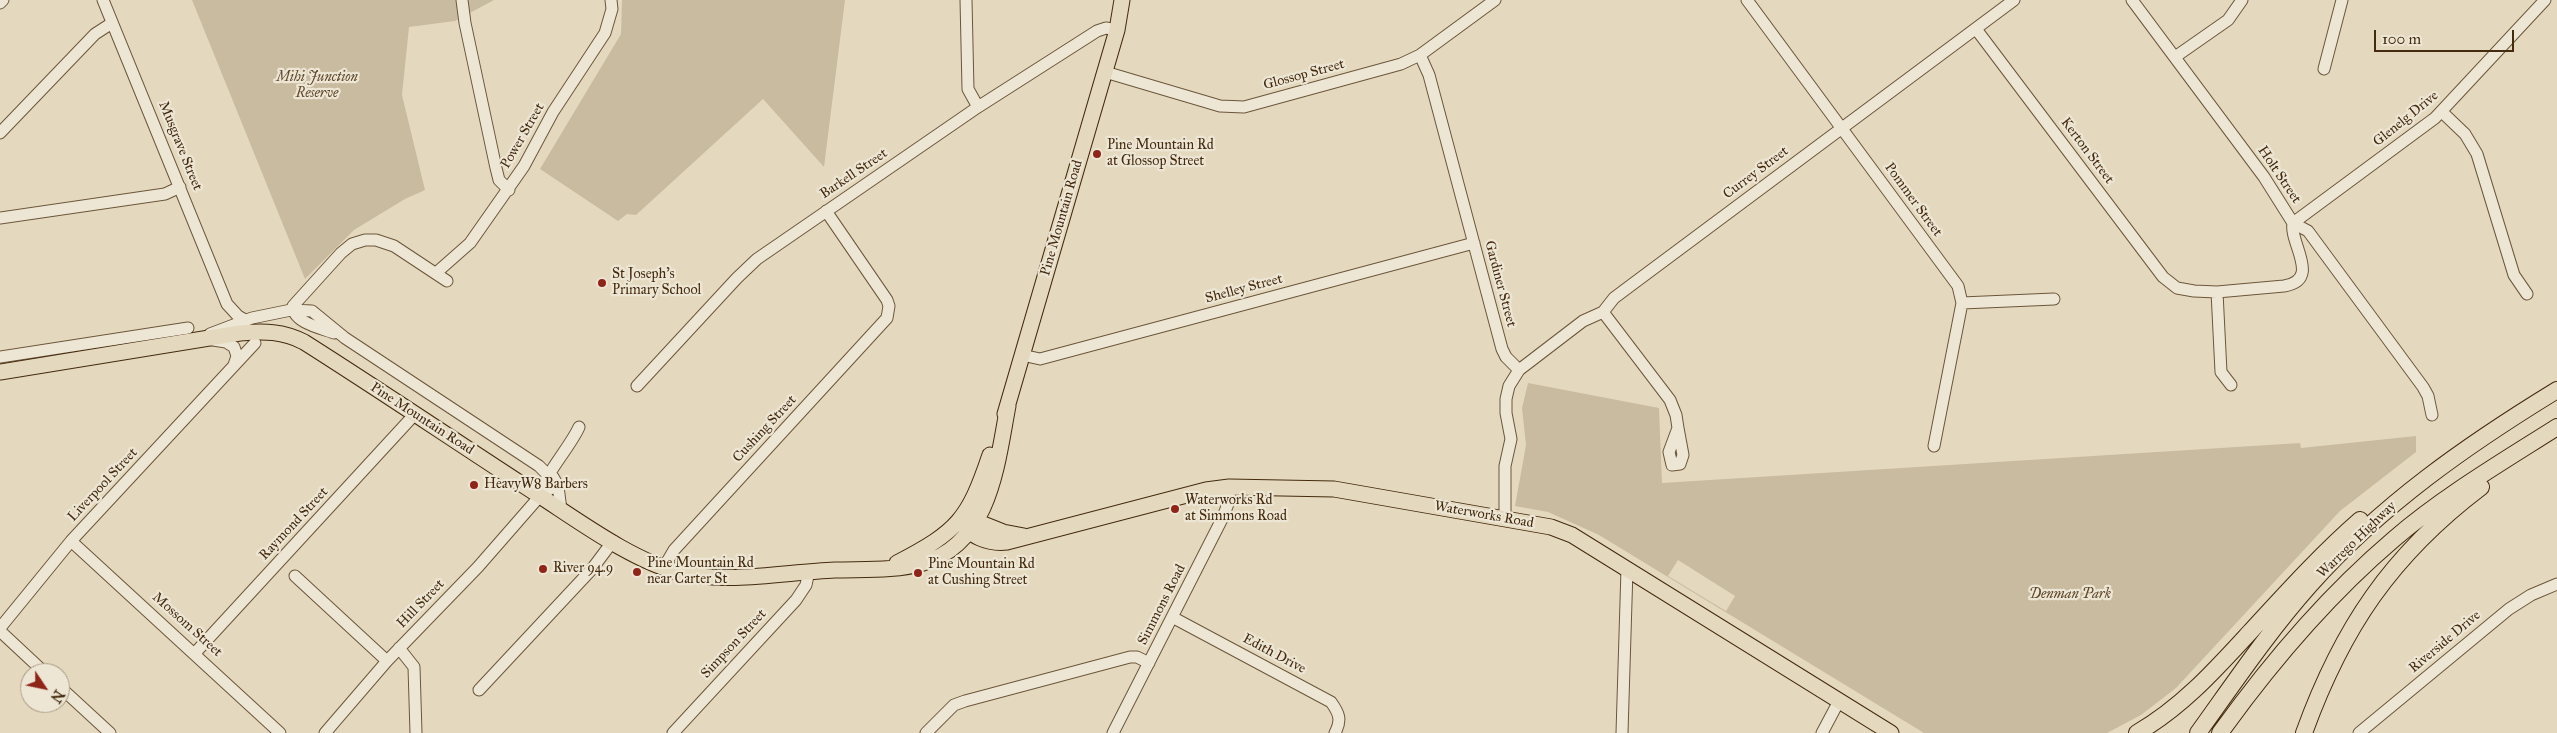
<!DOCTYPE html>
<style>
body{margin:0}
#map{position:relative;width:2557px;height:733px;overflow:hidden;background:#e4d9be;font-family:"IM FELL Great Primer",serif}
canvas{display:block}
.north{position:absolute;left:20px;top:663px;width:50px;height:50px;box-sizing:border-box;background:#ede6d5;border:1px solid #a99b85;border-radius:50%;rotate:124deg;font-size:14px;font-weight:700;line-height:20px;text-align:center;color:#442a0e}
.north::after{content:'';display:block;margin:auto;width:18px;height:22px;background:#8f2418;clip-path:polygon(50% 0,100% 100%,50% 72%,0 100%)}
.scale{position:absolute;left:2374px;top:30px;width:140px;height:22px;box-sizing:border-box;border:2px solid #442a0e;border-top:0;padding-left:6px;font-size:15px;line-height:18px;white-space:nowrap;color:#442a0e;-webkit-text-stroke:4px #ede6d5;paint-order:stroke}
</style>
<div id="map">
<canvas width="2557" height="733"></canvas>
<div class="north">N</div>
<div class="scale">100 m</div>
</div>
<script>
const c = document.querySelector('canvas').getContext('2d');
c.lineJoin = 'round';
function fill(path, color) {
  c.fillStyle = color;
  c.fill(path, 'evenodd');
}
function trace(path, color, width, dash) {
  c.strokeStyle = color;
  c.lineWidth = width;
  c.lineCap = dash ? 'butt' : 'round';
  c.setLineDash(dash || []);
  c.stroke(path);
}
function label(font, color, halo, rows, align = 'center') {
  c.font = font + ' "IM FELL Great Primer",serif';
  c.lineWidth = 4.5;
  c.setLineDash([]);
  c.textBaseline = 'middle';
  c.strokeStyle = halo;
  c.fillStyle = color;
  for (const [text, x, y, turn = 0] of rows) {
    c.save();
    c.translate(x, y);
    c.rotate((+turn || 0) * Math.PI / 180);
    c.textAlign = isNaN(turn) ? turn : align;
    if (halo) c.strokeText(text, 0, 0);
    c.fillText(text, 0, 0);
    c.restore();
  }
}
fill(new Path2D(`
 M192,0h302l-39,21 -46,6 -7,68 23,95 -20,9 -51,31 -49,49z
 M622,0h223l-21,167 -61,-68 -127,116 -9,-1 -9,7 -78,-52 81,-135z
 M1528,383l131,25 3,75 638,-40 1,5 115,-12v16l-76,59 -164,177 -35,27 -34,18h-183l-325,-198 -51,-23 -33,-6 11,-61 -4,-37zM1678,560l57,36 -9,15 -58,-35z`), '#c9bba0');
const minor = new Path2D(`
 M103,0l124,304 11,12 7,4
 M462,0l3,23 31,145 3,12 10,10
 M966,0l2,89 10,18
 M1747,0l211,286 4,17 -28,143
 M2132,0l132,177 29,46 15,8 115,156 5,9 4,19
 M0,3l3,-3
 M1976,29l187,248 14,11 17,3 23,1 67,-6c38,-6 5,-43 9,-63
 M1420,55l9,20 73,274 4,8 13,13 -10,16 -3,13v14l5,26 -6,27v52
 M2175,57l53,-37 14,-20
 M2324,69l18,-69
 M1105,72l115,34 24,1 157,-43 19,-9 75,-55
 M2442,112l23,22 12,20 37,121 13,19
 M0,133l95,-99 17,-11
 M0,218l165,-24 15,-7
 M2293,223l142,-105 110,-118
 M436,273l34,-30 54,-77 29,-54 52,-79 7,-24 -1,-9
 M2217,292l4,80 10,13
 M1962,303l92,-4
 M1603,312l67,88 6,15 2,13
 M334,333c-13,-5 -41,-10 -41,-27l48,-53 11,-9 13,-4h11l18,6 53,35
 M210,334l42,-16 39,-8 21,1 33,27 194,128 14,14 -3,9 -10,7 -62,71 -91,94 -62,72
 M213,340l13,2 8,5 3,9 -3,9
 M1022,355l18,4 434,-116
 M0,357l188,-29
 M1519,370l64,-49 20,-9 11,-14 16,-12 384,-286
 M637,386l100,-108 20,-19 221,-152 119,-76 9,-3 11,2
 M1678,428l5,27 -3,9 -8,1 -3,-13z
 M553,477l5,9 3,24
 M540,496c1,-17 31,-50 39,-69
 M71,541l209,192
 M664,567l10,-17 213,-232 2,-12 -2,-6 -61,-89
 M295,576l92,85
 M1172,617l159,85c8,11 11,18 4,31
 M0,628l71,-87 184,-198
 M0,631l45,42
 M399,648l15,19 2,66
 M195,653l220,-239
 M60,687l50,46
 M479,690l113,-121 21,-28
 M673,733l123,-133 10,-15 3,-14
 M926,733l28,-28 11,-4 165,-44h7l12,6
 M1113,733l110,-216 6,-16v-14
 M1622,733l5,-164
 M1822,733l17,-32
 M2359,733l150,-124 22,-14 26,-11`);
const major = new Path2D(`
 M0,372l240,-39c24,-2 43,-2 64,9 79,50 157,103 236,154 40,26 96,67 142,77 49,11 104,-1 153,-3 28,-1 61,1 88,-7 68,-20 74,-100 85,-157
 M1005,414l112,-384 5,-30
 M968,518l35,14 21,4
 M961,519c6,18 29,25 46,23l199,-52 23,-3 105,2 217,38 21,8 319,198
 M897,563c61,-32 71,-43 93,-108`);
const highway = new Path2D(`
 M2137,733c45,-26 78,-63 113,-101 36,-39 71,-78 110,-112
 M2198,733c36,-50 71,-102 112,-148 71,-80 157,-140 247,-195
 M2220,733c51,-71 107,-137 174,-194 50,-43 108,-77 163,-112
 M2304,733c38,-105 87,-178 177,-246`);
trace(minor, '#6c563a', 13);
trace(major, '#442a0e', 17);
trace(highway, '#442a0e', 18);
trace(minor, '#ede6d5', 11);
trace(major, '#e4d9be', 15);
trace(highway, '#e4d9be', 16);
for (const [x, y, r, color] of [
 [1097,154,5,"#8f2418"],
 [602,283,5,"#8f2418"],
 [474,485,5,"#8f2418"],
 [1175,509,5,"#8f2418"],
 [543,569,5,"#8f2418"],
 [637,572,5,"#8f2418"],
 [918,573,5,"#8f2418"]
]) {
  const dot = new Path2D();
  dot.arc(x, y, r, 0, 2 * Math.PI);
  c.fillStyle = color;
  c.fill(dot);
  trace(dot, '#ede6d5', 2);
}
label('14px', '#442a0e', '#ede6d5', [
 ["Glossop Street",1304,75,-15],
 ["Glenelg Drive",2406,119,-39],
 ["Power Street",523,136,-60],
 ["Musgrave Street",180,146,68],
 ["Kerton Street",2087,151,53],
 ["Currey Street",1756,173,-37],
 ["Barkell Street",854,174,-34],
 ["Holt Street",2279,175,56],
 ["Pommer Street",1913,200,54],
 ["Pine Mountain Road",1062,218,-74],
 ["Gardiner Street",1500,284,75],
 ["Shelley Street",1244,289,-15],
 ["Pine Mountain Road",422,419,33],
 ["Cushing Street",765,429,-47],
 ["Liverpool Street",103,485,-47],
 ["Waterworks Road",1484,515,10],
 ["Raymond Street",294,524,-47],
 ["Warrego Highway",2357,540,-44],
 ["Hill Street",421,604,-46],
 ["Simmons Road",1162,605,-63],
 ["Mossom Street",187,625,42],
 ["Riverside Drive",2445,642,-40],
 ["Simpson Street",734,644,-47],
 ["Edith Drive",1274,654,28]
]);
label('italic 14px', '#5f472b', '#ede6d5', [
 ["Mihi Junction",317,78],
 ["Reserve",317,94],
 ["Denman Park",2070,595]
]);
label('14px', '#442a0e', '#ede6d5', [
 ["Pine Mountain Rd",1107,146],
 ["at Glossop Street",1107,162],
 ["St Joseph's",612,275],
 ["Primary School",612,291],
 ["HeavyW8 Barbers",484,485],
 ["Waterworks Rd",1185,501],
 ["at Simmons Road",1185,517],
 ["Pine Mountain Rd",647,564],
 ["near Carter St",647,580],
 ["Pine Mountain Rd",928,565],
 ["at Cushing Street",928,581],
 ["River 94.9",553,569]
], 'left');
</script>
